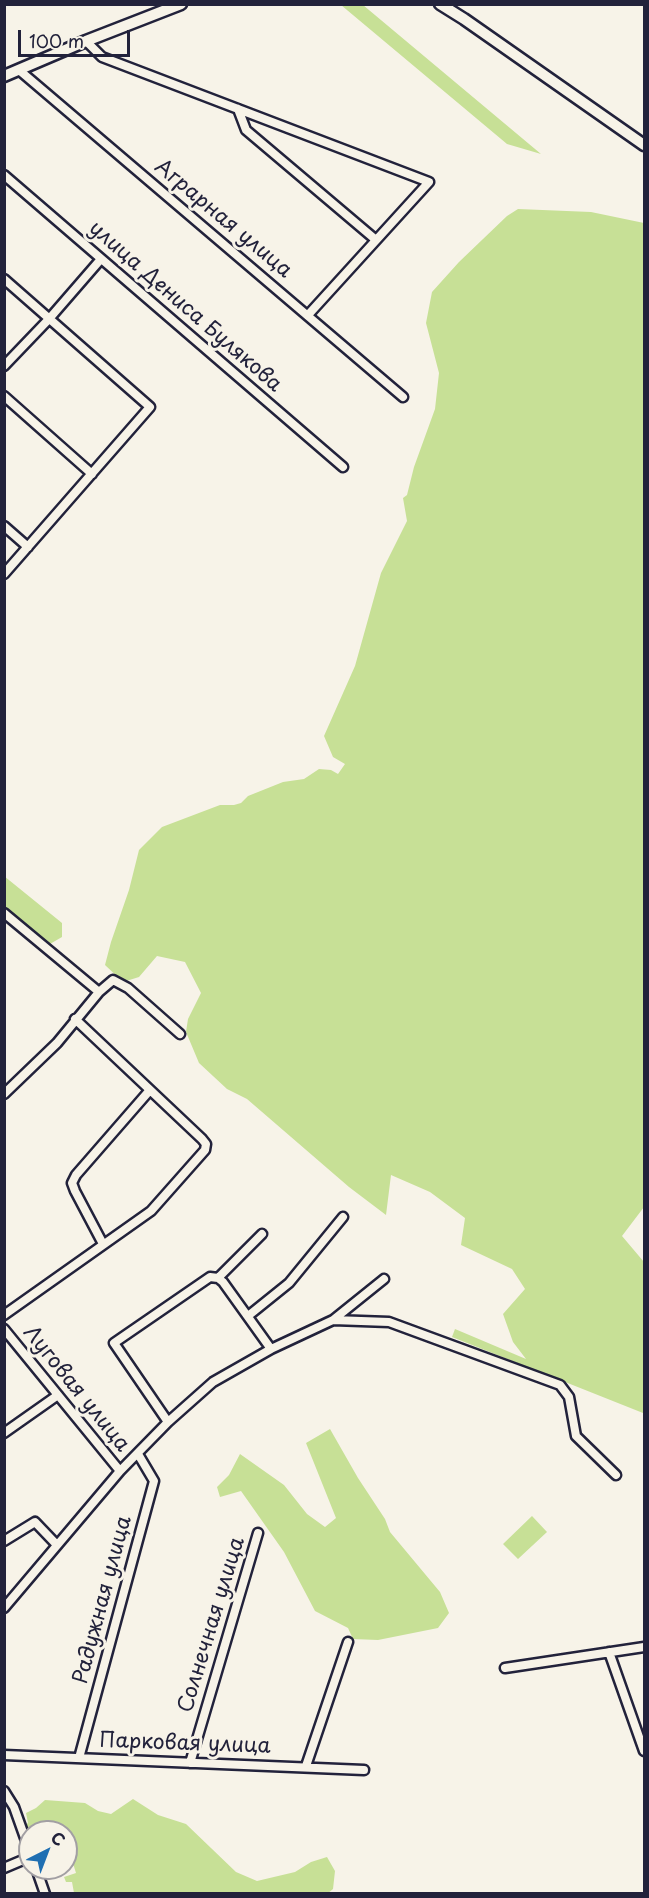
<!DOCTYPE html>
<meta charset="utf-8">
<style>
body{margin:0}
#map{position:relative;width:649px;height:1898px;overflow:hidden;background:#f7f3e8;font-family:"Playpen Sans",sans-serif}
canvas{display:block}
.frame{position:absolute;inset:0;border:6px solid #22223b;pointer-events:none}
.north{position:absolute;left:18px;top:1820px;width:60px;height:60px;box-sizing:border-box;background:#f7f3e8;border:2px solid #a29fa3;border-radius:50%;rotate:42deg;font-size:16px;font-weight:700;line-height:24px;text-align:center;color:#22223b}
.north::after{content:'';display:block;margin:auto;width:21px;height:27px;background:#1f6fb2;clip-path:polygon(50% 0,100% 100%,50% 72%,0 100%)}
.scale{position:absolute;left:18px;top:30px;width:112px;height:27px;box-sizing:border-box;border:3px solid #22223b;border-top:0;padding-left:8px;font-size:18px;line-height:21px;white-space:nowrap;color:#22223b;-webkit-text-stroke:4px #f7f3e8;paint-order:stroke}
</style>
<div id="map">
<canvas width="649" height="1898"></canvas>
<div class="frame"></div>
<div class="north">С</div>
<div class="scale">100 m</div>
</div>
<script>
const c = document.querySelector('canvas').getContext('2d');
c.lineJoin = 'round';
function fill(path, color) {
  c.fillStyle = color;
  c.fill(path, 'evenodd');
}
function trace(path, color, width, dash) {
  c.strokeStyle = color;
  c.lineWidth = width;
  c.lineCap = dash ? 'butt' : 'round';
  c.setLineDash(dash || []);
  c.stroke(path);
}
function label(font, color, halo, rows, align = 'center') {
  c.font = font + ' "Playpen Sans",sans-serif';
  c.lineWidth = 6;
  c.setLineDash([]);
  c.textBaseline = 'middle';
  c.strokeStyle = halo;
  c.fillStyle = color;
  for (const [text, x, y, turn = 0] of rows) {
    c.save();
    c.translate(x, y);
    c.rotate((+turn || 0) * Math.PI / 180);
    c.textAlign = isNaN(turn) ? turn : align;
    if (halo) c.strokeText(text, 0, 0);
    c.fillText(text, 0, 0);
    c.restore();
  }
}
fill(new Path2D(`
 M341,5h22l178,149 -34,-10z
 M518,209l73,3 53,11v984l-22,29 22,26v148l-1,3 -191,-76 3,-8 71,30 -13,-17 -10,-28 22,-25 -13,-20 -51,-24 4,-27 -35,-26 -39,-17 -5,40 -37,-28 -102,-88 -20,-10 -28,-26 -13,-31 2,-13 13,-26 -16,-31 -28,-6 -18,21 -16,5 -18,-17 6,-23 18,-52 10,-40 23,-23 58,-22h14l7,-2 7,-7 35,-14 21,-3 15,-10 12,1 7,4 7,-10 -12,-7 -9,-21 31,-70 26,-93 26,-52 -4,-23 4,-3 7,-28 21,-58 4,-36 -13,-50 6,-31 27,-30 48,-46z
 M4,876l58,47v14l-19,11 -38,-30z
 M330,1429l28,49 27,41 5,13 50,60 9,21 -11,15 -60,12 -25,-1 -5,-11 -33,-17 -31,-59 -43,-61 -21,6 -3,-10 12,-12 11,-21 44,31 23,29 18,13 11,-9 -30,-75z
 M532,1516l15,16 -29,27 -15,-15z
 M133,1799l25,16 28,9 50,48 21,9 38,-9 16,-10 16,-5 8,14 -2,18 -6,5 -253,-1 -2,-11h-6l-2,-5 12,-4 -5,-16 -5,-2v-23h-36v8l-7,-13 5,-4 -2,-10 10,-5 9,-8 40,3 13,8 13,3z`), '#c7e096');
const minor = new Path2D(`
 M86,41l16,16 327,125 -121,133
 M19,70l384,327
 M238,109l8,21 130,110
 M4,175l339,292
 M4,279l146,128 -146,167
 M4,366l45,-47 52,-60
 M4,396l88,78
 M4,526l24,21
 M4,913l95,79
 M4,1094l53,-51 42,-51 14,-12 15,8 52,46
 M103,1244l-28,-53 -3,-8 4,-8 74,-85
 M218,1278l5,4 48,67
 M4,1315l147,-104 54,-61 1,-6 -4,-5 -127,-120
 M248,1316l41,-33 54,-66
 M333,1320l51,-41
 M4,1329l116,142
 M168,1422l-54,-79 96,-66 8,1 44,-44
 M4,1433l54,-38
 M4,1541l31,-19 22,23
 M4,1608l116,-137 48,-49 45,-40 58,-33 62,-29 56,2 171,63 9,12 7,39 40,39
 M609,1652l35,99
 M505,1668l139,-21
 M4,1755l360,15
 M79,1758l75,-277 -16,-27
 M190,1763l68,-230
 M306,1766l42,-124
 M4,1791l10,16 16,45
 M4,1868l26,-11
 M36,1868l9,26`);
const major = new Path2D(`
 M440,4l24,15 180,126
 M4,76l82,-35 95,-37`);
trace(minor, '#22223b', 13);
trace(major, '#22223b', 15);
trace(minor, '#f7f3e8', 8);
trace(major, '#f7f3e8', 10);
label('21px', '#22223b', '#f7f3e8', [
 ["Аграрная улица",223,219,40],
 ["улица Дениса Булякова",185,307,41],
 ["Луговая улица",76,1389,51],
 ["Радужная улица",103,1600,-75],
 ["Солнечная улица",212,1625,-73],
 ["Парковая улица",185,1744,2]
]);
</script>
